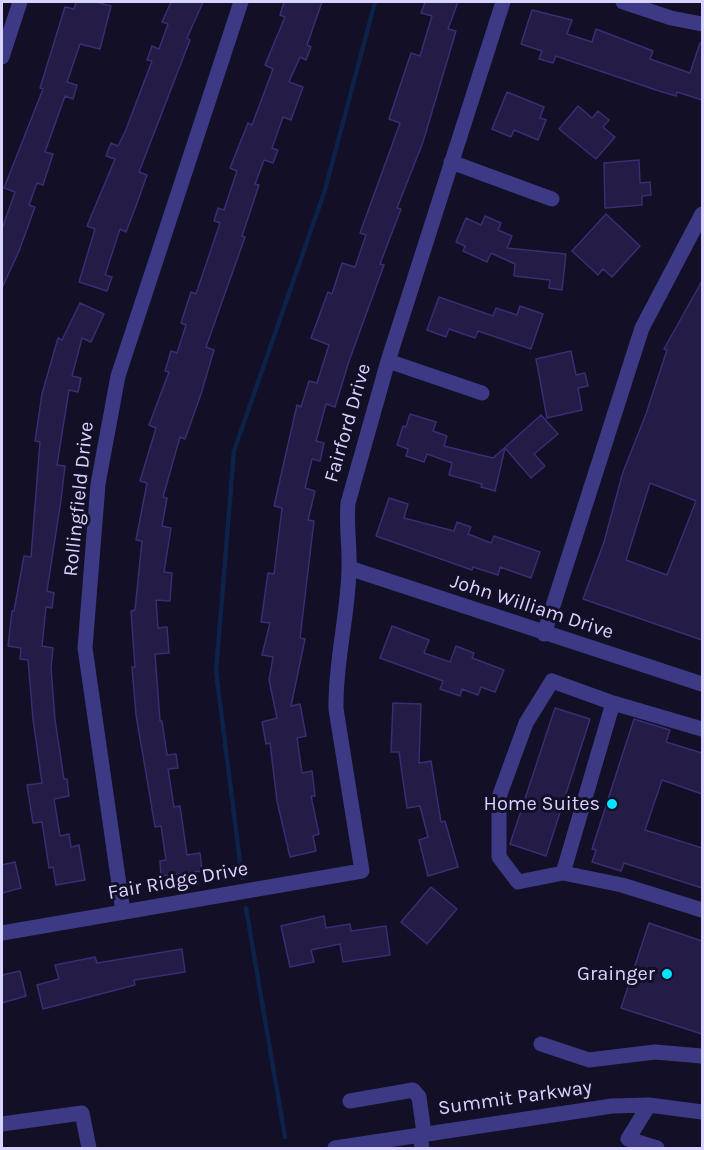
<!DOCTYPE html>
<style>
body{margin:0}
#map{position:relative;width:704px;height:1150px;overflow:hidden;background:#130f26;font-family:Karla,sans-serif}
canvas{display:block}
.frame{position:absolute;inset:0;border:3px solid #d9d4ff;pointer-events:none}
</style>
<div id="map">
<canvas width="704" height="1150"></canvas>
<div class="frame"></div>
</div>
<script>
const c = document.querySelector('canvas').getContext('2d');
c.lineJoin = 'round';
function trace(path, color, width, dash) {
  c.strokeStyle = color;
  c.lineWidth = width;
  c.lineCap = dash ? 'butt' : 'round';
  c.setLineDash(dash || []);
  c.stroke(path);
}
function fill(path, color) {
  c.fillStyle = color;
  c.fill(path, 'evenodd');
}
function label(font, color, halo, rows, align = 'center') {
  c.font = font + ' Karla,sans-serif';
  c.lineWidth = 6;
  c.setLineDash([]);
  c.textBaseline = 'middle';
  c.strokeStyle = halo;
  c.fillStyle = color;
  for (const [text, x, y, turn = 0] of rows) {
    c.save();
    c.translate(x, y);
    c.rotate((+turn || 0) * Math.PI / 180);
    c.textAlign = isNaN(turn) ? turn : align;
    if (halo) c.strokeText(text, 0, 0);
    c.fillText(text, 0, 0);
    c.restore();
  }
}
trace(new Path2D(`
 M242,878l-26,-207 18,-220 91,-261 50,-188
 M246,908l39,229`), '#0c2248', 4.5);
const building = new Path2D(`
 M76,2h19l16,4 -11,43 -20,-5 -13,38 10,3 -4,14 -8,-3 -20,56 8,2 -10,31 -6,-2 -8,22 6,2 -16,44 -17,37v-59l13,-37 -11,-4 39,-99 -3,-1 25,-81 9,2z
 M171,2h32l-16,36 3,2 -51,132 8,3 -11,31 -10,26 -6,-3 -15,46 7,2 -5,14 -28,-9 16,-53 -8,-3 28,-67 -9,-3 5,-13 7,3 7,-14 27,-71 -5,-1 5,-14 7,3 9,-25 -6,-2z
 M284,2h38l-15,43 4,2 -5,13 -6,-3 -11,25 14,5 -12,33 -8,-3 -11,31 6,2 -5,13 -9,-3 -9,24 4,1 -17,51 3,1 -39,110 8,3 -13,44 -16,45 -5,-2 -17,60 4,1 -5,28 9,2 -7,44 8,1 -2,28 -14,-1 2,28 9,-1 2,26 -14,1 5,67h2l5,34 9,-1 2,14 -10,1 6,38 6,-1 7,49 13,-2 2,18 -41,5 -1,-15 6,-1 -5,-34 -6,1 -9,-54 -10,-58 -4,-48h3l-4,-56 4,-1 7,-69 -6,-1 11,-57 -7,-2 16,-53 -7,-3 20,-53 -4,-1 6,-20 6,2 9,-28 -5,-2 10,-31 5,2 24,-71 -6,-2 4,-13 6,2 13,-39 -7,-3 18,-45 4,2 21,-56 -8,-4 20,-48 -5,-2z
 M425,2h33l-10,27 8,2 -33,111 -26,66 4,1 -21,55 4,1 -35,96 -14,46 -9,-3 -10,37 8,2 -4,18 -8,-2 -7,29 10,3 -7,29 6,1 -14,117 5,1 -14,67 9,-2 6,32 -9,2 5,35 10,-2 3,25h-4l8,38 -6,2 3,15 -26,6 -13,-56 -7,-58 -4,1 -4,-22 15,-4 -8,-38 4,-23 -11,-2 8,-32 -9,-1 7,-49 6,1 8,-66 -8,-2 23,-101 4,2 8,-26 8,2 12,-38 -18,-7 17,-46 4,2 10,-31 13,4 11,-32 -6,-2 40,-110 -11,-4 22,-66 9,3 12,-40 -11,-3z
 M532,10l40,10 -5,14 25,8 4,-13 57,22 -3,8 40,14 10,-30h2v57l-25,-8 -1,4 -17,-5 -103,-35 -3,7 -14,-4 3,-8 -21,-7z
 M507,92l37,15 -4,11 6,2 -8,20 -24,-10 -3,7 -19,-8z
 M578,106l14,12 6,-7 11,9 -6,7 12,10 -19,22 -37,-30z
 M639,160l1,23 10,-1 1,13 -9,1v9l-37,3 -1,-45z
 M606,214l34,32 -28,31 -9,-8 -5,6 -26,-24z
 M485,216l16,7 -3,7 14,6 -5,12 59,6 -4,36 -13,-2 1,-8 -36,-4 1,-12 -24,-11 -4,9 -24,-11 2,-5 -9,-4 10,-24 15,7z
 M702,281v359l-119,-41 21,-57 19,-70 23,-58 21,-64 -3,-1zM650,483l46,18 -29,74 -41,-15z
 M439,297l54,19 3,-8 21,7 3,-9 23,8 -12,35 -53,-18 -3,7 -26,-9 -3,8 -19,-7z
 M80,303l24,11 -13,28 -9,-4 -10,38 9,2 -3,14 -9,-2 -12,75 8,1 -4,34 -14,91 7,2 -2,15 -6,-1 -4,39 11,2 -2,20 4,52 9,59h3l2,17 -15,3 6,37 9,-2 2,13 8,-2 6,35 -29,5 -3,-18 -4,1 -7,-46 -9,1 -6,-38 15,-2 -9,-64 -5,-59 -8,-1 1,-11 -13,-2 4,-35h2l10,-55 7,1 9,-115 -5,-1 7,-47 16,-56 4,2z
 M571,351l5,24 9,-2 3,13 -10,2 4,22 -35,8 -11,-59z
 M410,414l26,8 -3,9 14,5 -3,10 49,12 48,-43 17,19 -24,20 11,12 -14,12 -26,-30 -10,43 -14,-4 1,-3 -33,-9 3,-12 -25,-9 -3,8 -18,-6 2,-7 -11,-4 6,-19 3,1z
 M389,498l19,6 -4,14 50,13 3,-9 14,5 -3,7 23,9 3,-7 46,16 -9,26 -31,-11 -2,8 -25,-8 -1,3 -96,-34z
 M392,626l37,14 -5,13 26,9 6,-16 18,7 -2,5 32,12 -9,22 -14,-5 -3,8 -16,-6 -2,7 -20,-7 3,-8 -63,-23z
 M393,703l28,1 -2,59 12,-2 10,61 4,-1 13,46 -30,9 -9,-36 9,-3 -8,-31 -13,2 -8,-56h-8z
 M555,708l35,11 -44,137 -36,-12z
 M634,719l36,11 -4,12 36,11v41l-40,-14 -17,50 57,18v40l-78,-25 -3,8 -29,-9 4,-12 -4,-1z
 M15,862l6,26 -19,5v-28z
 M431,887l26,22 -30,35 -26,-22z
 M324,916l2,12 24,-4 1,7 35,-5 4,29 -47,7 -3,-18 -29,6 3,12 -24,5 -9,-41z
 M649,923l53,18v93l-81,-26z
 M182,949l3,23 -51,8 1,5 -92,24 -6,-24 22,-6 -4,-14 40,-8 2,6z
 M20,971l6,25 -24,7v-28z`);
fill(building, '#241b47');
trace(building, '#3b2d73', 1.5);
trace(new Path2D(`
 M623,2l48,16 31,6
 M2,57l18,-55
 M451,162l101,37
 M388,361l94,32
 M349,568l353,116
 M544,634l98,-306 60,-114
 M702,729l-89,-26 -61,-22 -26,42 -27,74v60l19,25 45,-9 59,12 80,25
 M563,873l50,-170
 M123,912l-38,-264 13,-164 20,-108 123,-374
 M2,933l360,-62 -26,-162c-1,-47 12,-93 13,-140 1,-22 -3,-43 -1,-66l40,-142 115,-359
 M541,1044l48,16 66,-8 47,4
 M350,1101l63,-11 6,7 5,36
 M649,1105l-21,34 29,9
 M2,1124l80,-11 7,35
 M420,1134l2,14
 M335,1148l277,-42 37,-1 53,7`), '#3d3a85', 15);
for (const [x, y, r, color] of [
 [612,804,6,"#00e5ff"],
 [667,974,6,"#00e5ff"]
]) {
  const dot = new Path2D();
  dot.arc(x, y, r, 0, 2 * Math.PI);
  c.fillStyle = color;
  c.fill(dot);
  trace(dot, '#130f26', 2);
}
label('20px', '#d9d4ff', '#130f26', [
 ["Fairford Drive",348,423,-74],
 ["Rollingfield Drive",79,499,-84],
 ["John William Drive",532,607,18],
 ["Fair Ridge Drive",178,881,-10],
 ["Summit Parkway",515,1098,-8]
]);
label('20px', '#d9d4ff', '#130f26', [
 ["Home Suites",600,804],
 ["Grainger",655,974]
], 'right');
</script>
